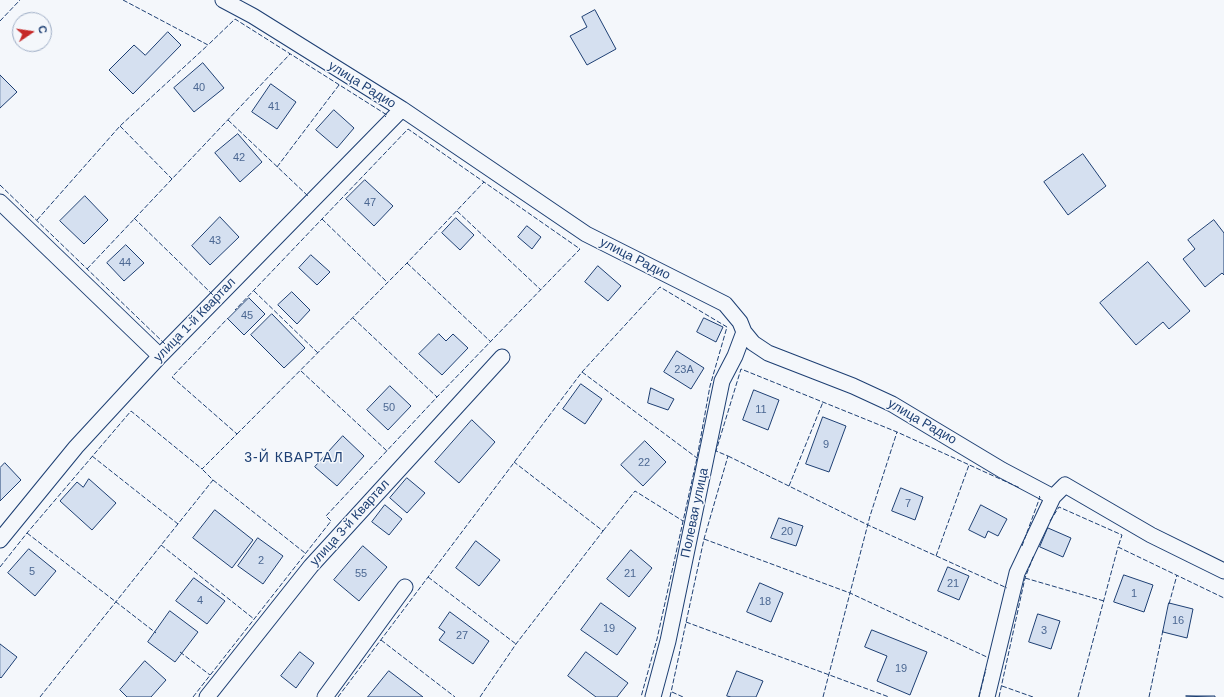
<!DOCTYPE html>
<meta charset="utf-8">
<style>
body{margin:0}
#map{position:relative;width:1224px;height:697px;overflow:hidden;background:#f4f7fb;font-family:Arial,sans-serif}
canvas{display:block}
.north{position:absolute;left:12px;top:12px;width:40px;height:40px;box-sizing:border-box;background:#f4f7fb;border:1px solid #9eadc5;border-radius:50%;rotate:77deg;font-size:11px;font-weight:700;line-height:16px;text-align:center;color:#1d3f73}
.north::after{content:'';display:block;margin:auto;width:14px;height:18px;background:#c62828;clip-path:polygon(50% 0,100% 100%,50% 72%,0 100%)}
</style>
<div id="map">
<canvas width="1224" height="697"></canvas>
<div class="north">С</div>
</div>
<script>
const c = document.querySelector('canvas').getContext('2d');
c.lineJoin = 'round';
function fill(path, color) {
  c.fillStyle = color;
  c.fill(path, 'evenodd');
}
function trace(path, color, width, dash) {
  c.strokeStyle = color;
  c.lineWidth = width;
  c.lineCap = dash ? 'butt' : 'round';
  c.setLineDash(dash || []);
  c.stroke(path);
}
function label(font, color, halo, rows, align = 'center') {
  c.font = font + ' Arial,sans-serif';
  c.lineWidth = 3;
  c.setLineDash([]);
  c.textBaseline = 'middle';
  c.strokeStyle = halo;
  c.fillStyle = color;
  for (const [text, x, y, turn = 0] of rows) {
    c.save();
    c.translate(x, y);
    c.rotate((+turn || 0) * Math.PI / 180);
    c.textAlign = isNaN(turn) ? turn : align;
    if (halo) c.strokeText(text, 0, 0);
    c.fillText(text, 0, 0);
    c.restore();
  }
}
const building = new Path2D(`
 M595,10l21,39 -29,16 -17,-29 17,-9 -5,-10z
 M168,32l13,13 -48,49 -24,-24 25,-25 11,10z
 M203,63l21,25 -30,24 -20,-24z
 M0,75l17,17 -17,16z
 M271,84l25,18 -19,27 -25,-17z
 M334,110l20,18 -17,20 -21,-18z
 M238,134l24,28 -22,20 -25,-29z
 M1083,154l23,32 -38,29 -24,-33z
 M365,180l28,26 -19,20 -28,-27z
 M85,196l23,24 -24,24 -24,-23z
 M220,217l19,20 -29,28 -18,-19z
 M456,218l18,17 -14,15 -18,-17z
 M1214,220l10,13v42l-2,-2 -17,14 -22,-28 12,-10 -7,-9z
 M527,226l14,11 -9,12 -14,-12z
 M126,245l18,18 -20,18 -17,-18z
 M311,255l19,17 -13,13 -18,-17z
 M1148,262l42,49 -21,18 -6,-7 -27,23 -36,-42z
 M598,266l23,20 -13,15 -23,-19z
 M292,292l18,18 -13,14 -19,-19z
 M249,298l16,16 -21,21 -16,-16z
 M272,314l33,34 -21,20 -33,-33z
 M704,318l19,9 -7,15 -19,-10z
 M439,334l7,7 7,-7 15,14 -26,27 -23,-21z
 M677,351l27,17 -13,21 -27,-17z
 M581,384l21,15 -17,25 -22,-15z
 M390,386l21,20 -23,24 -21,-20z
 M651,388l23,11 -6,11 -20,-7z
 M754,390l25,10 -11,30 -25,-10z
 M823,417l23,9 -17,46 -23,-8z
 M472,420l23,22 -36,41 -24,-21z
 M343,436l21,20 -27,30 -22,-19z
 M645,441l21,21 -23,24 -22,-21z
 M5,463l16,17 -21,21v-33z
 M407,478l18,15 -18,20 -17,-15z
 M89,479l27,24 -24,27 -32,-29 17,-19 6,5z
 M901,488l22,9 -8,23 -23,-9z
 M385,505l17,14 -13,16 -17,-13z
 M981,505l26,14 -9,17 -10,-5 -3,7 -16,-8z
 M215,510l38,30 -21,28 -39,-30z
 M779,518l24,8 -7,20 -25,-8z
 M1048,528l23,10 -8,19 -23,-10z
 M258,538l25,18 -20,28 -25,-18z
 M476,541l24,19 -21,26 -23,-18z
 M363,546l24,21 -28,34 -25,-21z
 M29,549l27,22 -21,25 -27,-23z
 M631,550l21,18 -23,29 -22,-18z
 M948,567l21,9 -10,24 -21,-9z
 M1124,575l29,10 -9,27 -30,-10z
 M194,578l31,23 -18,23 -31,-23z
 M760,583l23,10 -12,29 -24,-10z
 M601,603l35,25 -19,27 -36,-25z
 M1169,603l24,6 -6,29 -24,-6z
 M170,611l28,21 -23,30 -27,-20z
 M450,612l39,29 -16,23 -34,-24 6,-8 -6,-4z
 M1038,614l22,7 -9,28 -22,-7z
 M872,630l55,22 -17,43 -33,-14 10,-25 -22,-9z
 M0,644l17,13 -16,21 -1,-1z
 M300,652l14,11 -18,25 -15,-12z
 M586,652l42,31 -11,14h-21l-28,-21z
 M145,661l21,19 -15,17h-24l-7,-7z
 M389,671l34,26h-55z
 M737,671l26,10 -7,16h-25l-4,-1z
 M1186,696h29v1z`);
fill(building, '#d5e0f0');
trace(building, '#1d3f73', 1);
const minor = new Path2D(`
 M223,0l30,16 149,93 184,125 139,70 15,18 4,10 9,11 15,10 85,33 39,18 110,66 51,27
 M0,202l160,154
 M0,540l76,-93 84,-91 242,-247
 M207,697l104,-131 191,-209
 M325,697l80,-110
 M653,697l15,-56 54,-260 13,-25 9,-24
 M987,697l30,-124 36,-76 12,-12 86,50 73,36`);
trace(minor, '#1d3f73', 17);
trace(minor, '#f4f7fb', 15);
trace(new Path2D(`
 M123,0l85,45 27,-26 152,96 -2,2
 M0,21l20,-21
 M228,120l80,76
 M120,126l52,53
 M277,167l62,-82
 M0,185l165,159
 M457,211l84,79
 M134,218l79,77
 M322,219l66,64
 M37,220l83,-94 88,-81
 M407,263l84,79
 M87,269l203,-215
 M254,291l64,62
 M353,318l84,79
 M301,371l86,80
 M582,372l115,86
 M237,434l170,-171 77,-81
 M92,456l86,68
 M728,456l140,69 139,63
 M213,480l92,73
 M789,486l34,-84
 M1050,521l9,-14 63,28 -4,12 106,51
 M603,531l32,-40 48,30
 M27,533l129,100
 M704,539l146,54 139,65
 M161,545l93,74
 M1022,546l18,-49 -1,-1
 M936,556l33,-91
 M0,567l27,-34 104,-122 71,58 35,-35 -65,-57 56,-59
 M428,577l88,67
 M1025,578l79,23
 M1169,604l8,-29
 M686,622l203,75
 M381,640l74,57
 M180,652l30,23
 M1002,686l31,11
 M672,692l11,5
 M40,697l173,-217 -11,-11
 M193,697l138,-176 -5,-5 111,-119 143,-148 -172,-120 -173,181
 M338,697l244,-325 78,-85 67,40 -17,59 -13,72 -40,181 -16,58
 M480,697l36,-53 87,-113 -89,-69
 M670,697l34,-158 24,-83 -12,-5 25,-82 156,63 123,56
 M823,697l47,-181 27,-84
 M979,697l7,-28
 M999,697l26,-119 9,-23
 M1078,697l40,-150
 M1149,697l14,-67`), '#1d3f73', 1, [5, 2]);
label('11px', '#4b6792', null, [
 ["40",199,88],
 ["41",274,107],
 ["42",239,158],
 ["47",370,203],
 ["43",215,241],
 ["44",125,263],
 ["45",247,316],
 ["23А",684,370],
 ["50",389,408],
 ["11",761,410],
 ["9",826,445],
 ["22",644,463],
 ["7",908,504],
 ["20",787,532],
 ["2",261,561],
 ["5",32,572],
 ["55",361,574],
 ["21",630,574],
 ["21",953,584],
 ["1",1134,594],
 ["4",200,601],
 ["18",765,602],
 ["16",1178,621],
 ["19",609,629],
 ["3",1044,631],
 ["27",462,636],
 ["19",901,669]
]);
label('13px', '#1d3f73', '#f4f7fb', [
 ["улица Радио",362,85,32],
 ["улица Радио",635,259,27],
 ["улица 1-й Квартал",195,320,-46],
 ["улица Радио",922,422,30],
 ["Полевая улица",695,513,-78],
 ["улица 3-й Квартал",350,523,-48]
]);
c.letterSpacing = '1px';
label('14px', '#1d3f73', '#f4f7fb', [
 ["3-Й КВАРТАЛ",294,458]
]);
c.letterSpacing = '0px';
</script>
